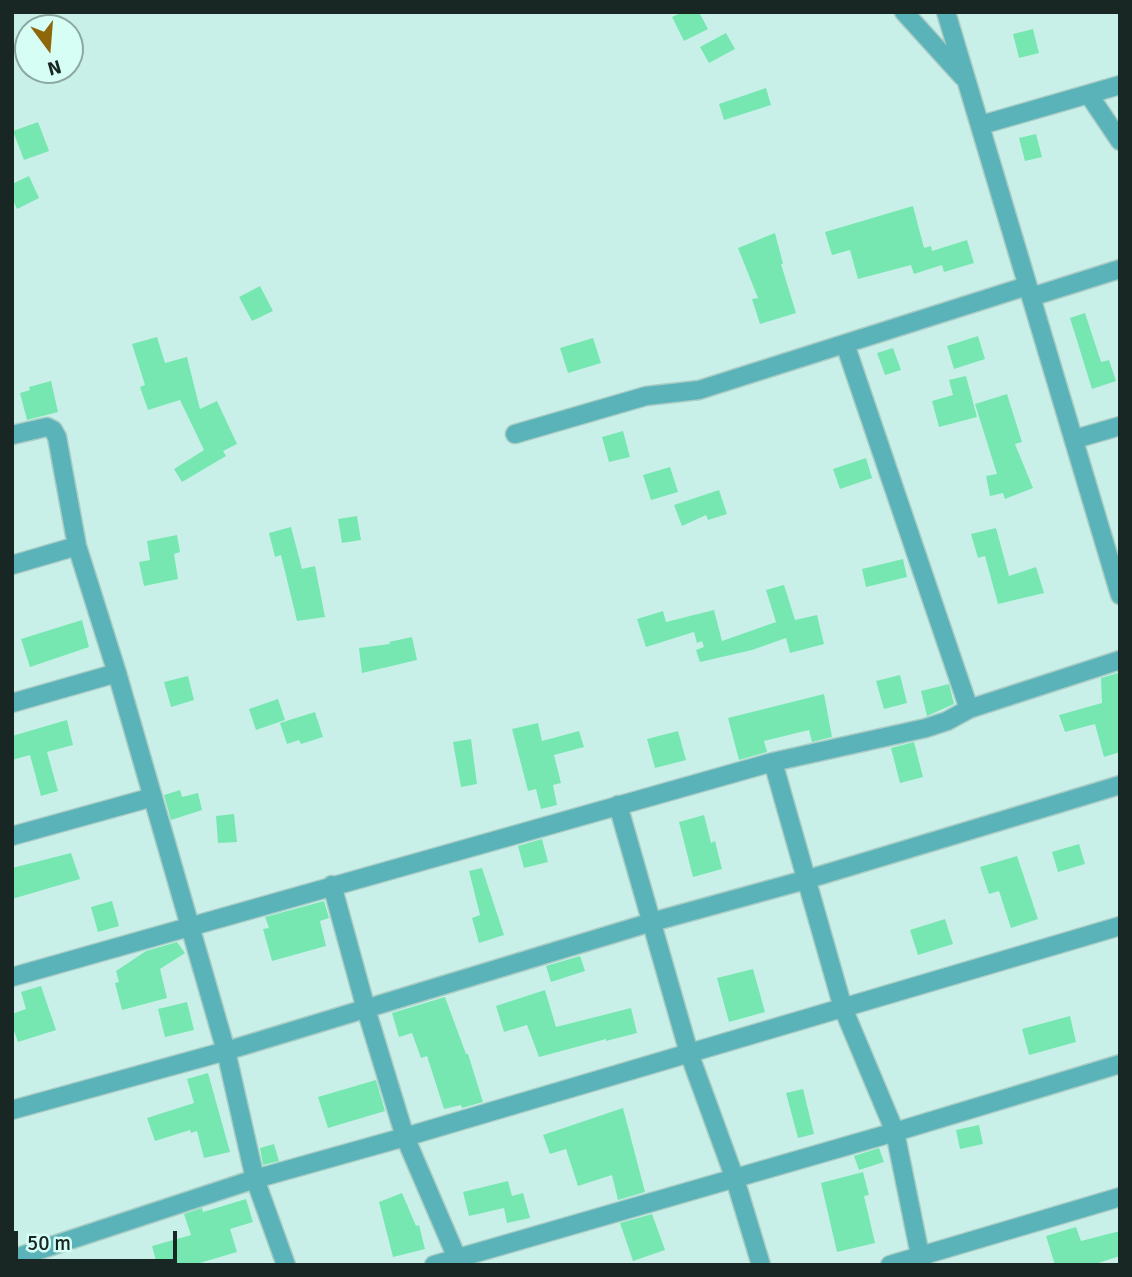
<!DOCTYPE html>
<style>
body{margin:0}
#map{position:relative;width:1132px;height:1277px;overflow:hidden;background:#c9f0e8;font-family:Signika,sans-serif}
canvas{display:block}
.frame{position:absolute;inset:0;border:14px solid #182724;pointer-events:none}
.north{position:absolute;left:14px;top:14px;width:70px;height:70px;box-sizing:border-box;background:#d7fef5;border:2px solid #8ba8a1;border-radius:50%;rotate:164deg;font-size:19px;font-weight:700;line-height:28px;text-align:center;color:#182724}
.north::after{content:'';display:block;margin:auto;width:24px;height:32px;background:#8e670b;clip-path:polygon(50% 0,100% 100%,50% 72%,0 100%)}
.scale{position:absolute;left:14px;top:1231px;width:163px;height:32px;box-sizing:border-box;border:4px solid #182724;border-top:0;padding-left:9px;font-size:21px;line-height:24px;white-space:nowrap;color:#182724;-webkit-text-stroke:5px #d7fef5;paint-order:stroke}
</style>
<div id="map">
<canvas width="1132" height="1277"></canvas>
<div class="frame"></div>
<div class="north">N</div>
<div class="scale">50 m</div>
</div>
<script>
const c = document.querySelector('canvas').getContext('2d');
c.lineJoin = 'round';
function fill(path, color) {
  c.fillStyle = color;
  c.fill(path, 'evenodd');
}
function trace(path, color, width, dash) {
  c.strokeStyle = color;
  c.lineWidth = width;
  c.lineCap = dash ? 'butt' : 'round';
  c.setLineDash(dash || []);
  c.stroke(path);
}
fill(new Path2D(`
 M682,12h17l9,17 -24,12 -12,-24z
 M1033,29l6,24 -20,5 -6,-24z
 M726,33l9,16 -26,14 -9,-16z
 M766,88l5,17 -47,15 -5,-16z
 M38,122l11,29 -25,9 -11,-29z
 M1036,134l6,23 -17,4 -6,-23z
 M29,176l10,22 -22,11 -5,-11v-14z
 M913,206l11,42 7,-2 1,5 35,-11 7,23 -30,9 -2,-7 -28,9 -3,-9 -53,14 -8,-29 -18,5 -7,-23z
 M775,233l8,31h-2l15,49 -36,11 -8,-25 6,-1 -20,-50z
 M260,286l13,25 -21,10 -13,-24z
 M1085,313l16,49 8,-2 7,21 -24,8 -22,-71z
 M978,336l7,23 -31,10 -7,-23z
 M157,337l8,26 22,-6 13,52 17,-8 20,43 -14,7 3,5 -44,26 -8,-13 30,-19 -24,-50 -32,10 -8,-23 5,-2 -13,-41z
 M593,338l8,25 -33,10 -8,-25z
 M893,348l8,22 -16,5 -8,-22z
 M966,376l11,41 -38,10 -7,-26 21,-6 -4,-15z
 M51,381l7,31 -31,8 -7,-27 10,-3 -1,-3z
 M1007,394l15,48 -7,2 18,44 -28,11 -2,-6 -13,3 -4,-20 11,-2 -22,-70z
 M623,431l7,26 -21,5 -7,-25z
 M866,458l6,20 -32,11 -7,-20z
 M670,467l8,25 -27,8 -8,-25z
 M719,490l8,24 -19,6 -2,-5 -24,11 -8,-21z
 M357,516l4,24 -19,3 -4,-24z
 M291,527l11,42 13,-3 10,51 -28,4 -16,-66 -6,2 -6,-24z
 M996,528l13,48 27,-9 8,26 -46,11 -13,-48 -7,2 -7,-24z
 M177,535l3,17 -6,2 4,25 -34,7 -5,-24 11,-2 -3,-19z
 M903,559l4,18 -41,10 -4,-18z
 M784,585l11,35 22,-5 7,29 -34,9 -4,-15 -34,12 -52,12 -4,-12 8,-3 -2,-6 -5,2 -3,-11 -48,15 -9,-28 26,-8 3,11 48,-12 8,31 54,-19 -10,-32z
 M82,620l7,27 -59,20 -9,-28z
 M412,637l5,23 -55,13 -3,-25 31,-4 -1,-2z
 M1118,673l2,79 -16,5 -9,-33 -30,8 -6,-17 43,-12 -1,-25z
 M900,675l7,28 -23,6 -8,-28z
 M188,676l6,24 -23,7 -7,-25z
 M949,684l5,20 -27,12 -6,-25z
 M824,694l8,43 -20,5 -3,-12 -45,11 3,11 -28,8 -11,-42z
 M278,699l7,21 -29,10 -7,-21z
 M315,712l8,25 -22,7 -2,-4 -12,4 -7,-21z
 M67,720l6,25 -26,7 11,39 -17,5 -11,-41 -18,5v-24z
 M538,723l4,18 37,-10 5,16 -30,8 7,28 -8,2 4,20 -16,4 -5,-20 -8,2 -16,-62z
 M678,731l8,29 -31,8 -8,-29z
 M471,739l6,45 -16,3 -8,-45z
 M914,742l9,35 -23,6 -9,-35z
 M180,790l2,7 16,-4 4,17 -31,10 -7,-25z
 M234,814l3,28 -19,1 -2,-27z
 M704,815l7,28 4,-2 7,28 -29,8 -14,-55z
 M542,839l6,23 -24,6 -6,-22z
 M1079,844l6,20 -27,8 -6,-20z
 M71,853l9,26 -68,20v-31z
 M1017,856l21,63 -27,9 -12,-37 -10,3 -9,-27z
 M482,868l22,67 -25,8 -7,-25 8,-3 -11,-44z
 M112,901l7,25 -21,6 -7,-25z
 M324,901l5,17 -9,3 6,25 -54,15 -9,-32 6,-1 -4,-11z
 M945,919l8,25 -35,11 -8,-25z
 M177,942l8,11 -25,16 7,29 -45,12 -7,-27 4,-1 -3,-11 30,-20z
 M580,956l5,15 -34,11 -5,-16z
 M753,969l12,43 -36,10 -12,-44z
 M41,986l15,44 -38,12 -6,-17v-11l14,-5 -5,-17z
 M545,990l11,37 75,-19 6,25 -31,8v-2l-67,18 -12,-32 -23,7 -8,-26z
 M445,997l21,57h2l15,48 -21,6 -1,-3 -17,4 -17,-53 -6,2 -9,-25 -13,4 -7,-24z
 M187,1002l7,28 -29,7 -7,-28z
 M1070,1016l6,26 -47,13 -7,-26z
 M208,1073l22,79 -26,6 -7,-27 -6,2 -1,-3 -35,11 -8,-23 47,-15 -7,-24z
 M376,1080l9,31 -57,17 -10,-31z
 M803,1089l11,45 -16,4 -12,-45z
 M623,1108l22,84 -27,8 -6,-25 -34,11 -12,-37 -16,5 -7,-19z
 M979,1125l4,19 -23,5 -4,-19z
 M274,1144l5,17 -16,4 -3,-17z
 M879,1148l5,14 -25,8 -5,-14z
 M863,1172l6,23 -5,1 11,47 -38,9 -16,-69z
 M508,1181l4,15 11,-3 7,25 -23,5 -3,-15 -35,8 -6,-24z
 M402,1193l14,33 3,-1 6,24 -32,8 -14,-55z
 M246,1199l7,23 -23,7 7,23 -44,13h-36l-5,-19 39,-11 -7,-21 18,-6 1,4z
 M652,1214l13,36 -32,11 -13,-38z
 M1076,1227l5,14 39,-10v25l-28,9h-37l-9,-29z`), '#77e7b1');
const street = new Path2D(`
 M904,12l59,65
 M946,12l174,583
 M1089,95l31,46
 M981,125l139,-40
 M1031,297l89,-28
 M845,344l124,365
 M515,434l131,-38 53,-6 328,-104
 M12,435l35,-8 6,3 4,7 20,109 40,127 109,378 29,128 31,86
 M1075,439l45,-13
 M12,565l65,-19
 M12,703l105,-30
 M773,762l70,246 52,124 27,133
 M618,805l71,248 46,126 26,86
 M12,836l141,-39
 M332,885l34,124 39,128 55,128
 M12,977l761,-215 153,-34 21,-7 22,-12 151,-49
 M12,1110l214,-59 426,-129 153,-42 315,-95
 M12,1259l243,-80 150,-42 715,-211
 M434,1265l461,-133 225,-68
 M890,1265l230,-68`);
trace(street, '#a9ccc5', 21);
trace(street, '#5ab3b8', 18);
</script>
